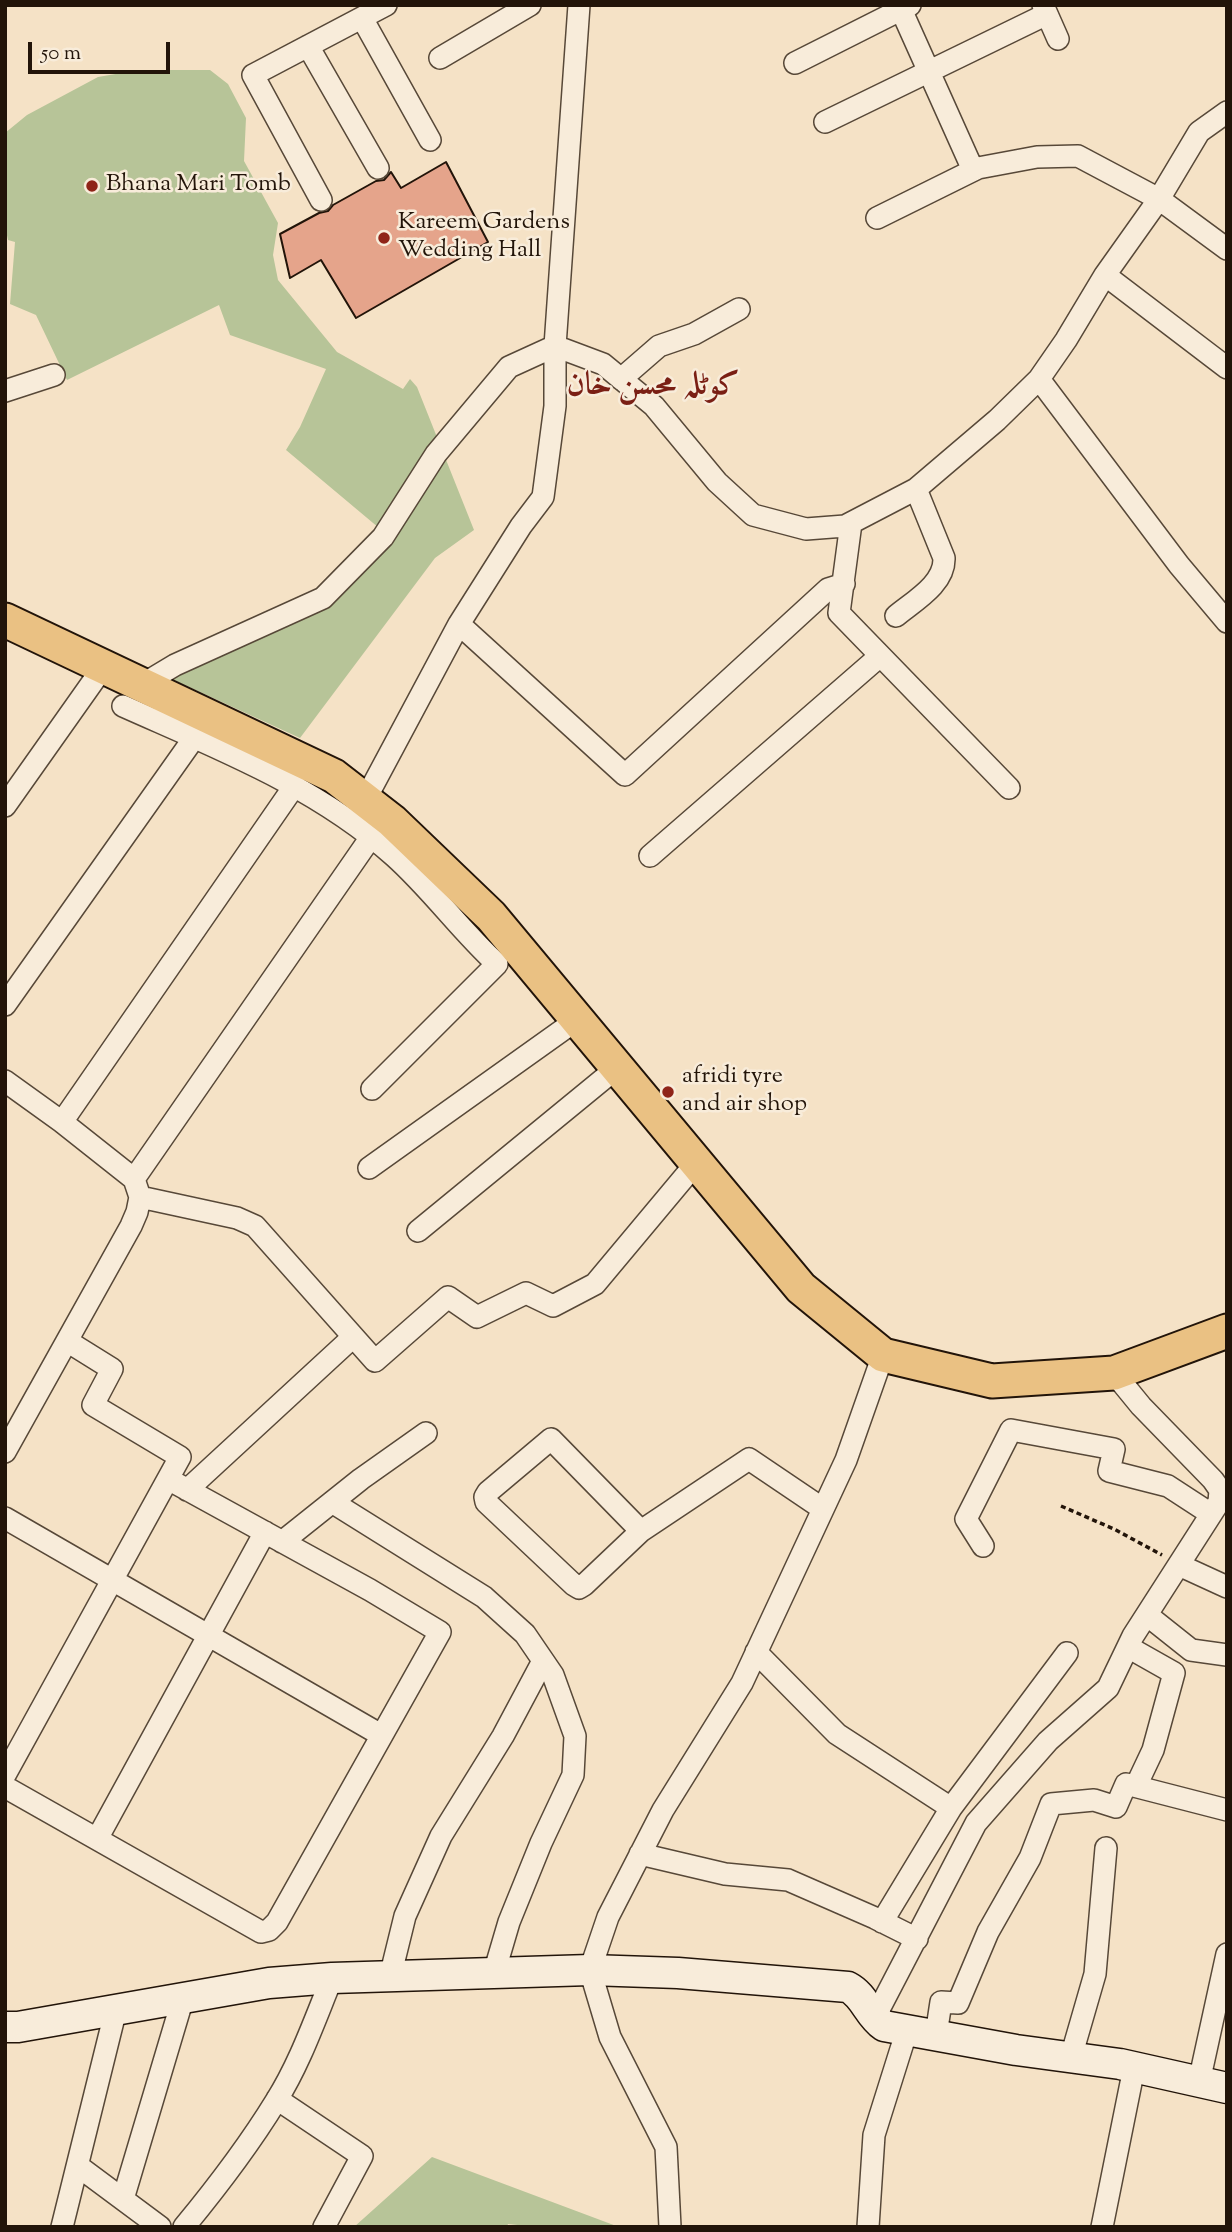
<!DOCTYPE html>
<meta charset="utf-8">
<style>
body{margin:0}
#map{position:relative;width:1232px;height:2232px;overflow:hidden;background:#f5e2c6;font-family:"Sorts Mill Goudy",serif}
canvas{display:block}
.frame{position:absolute;inset:0;border:7px solid #221409;pointer-events:none}
.scale{position:absolute;left:28px;top:42px;width:142px;height:32px;box-sizing:border-box;border:4px solid #221409;border-top:0;padding-left:9px;font-size:21px;line-height:24px;white-space:nowrap;color:#221409;-webkit-text-stroke:5px #f8ecda;paint-order:stroke}
</style>
<div id="map">
<canvas width="1232" height="2232"></canvas>
<div class="frame"></div>
<div class="scale">50 m</div>
</div>
<script>
const c = document.querySelector('canvas').getContext('2d');
c.lineJoin = 'round';
function fill(path, color) {
  c.fillStyle = color;
  c.fill(path, 'evenodd');
}
function trace(path, color, width, dash) {
  c.strokeStyle = color;
  c.lineWidth = width;
  c.lineCap = dash ? 'butt' : 'round';
  c.setLineDash(dash || []);
  c.stroke(path);
}
function label(font, color, halo, rows, align = 'center') {
  c.font = font + ' "Sorts Mill Goudy",Amiri,serif';
  c.lineWidth = 5;
  c.setLineDash([]);
  c.textBaseline = 'middle';
  c.strokeStyle = halo;
  c.fillStyle = color;
  for (const [text, x, y, turn = 0] of rows) {
    c.save();
    c.translate(x, y);
    c.rotate((+turn || 0) * Math.PI / 180);
    c.textAlign = isNaN(turn) ? turn : align;
    if (halo) c.strokeText(text, 0, 0);
    c.fillText(text, 0, 0);
    c.restore();
  }
}
fill(new Path2D(`
 M139,70h71l18,14 18,34 -2,43 34,62 -5,32 5,25 59,72 66,37 7,-10 7,8 57,143 -39,28 -135,180 -148,-68 171,-72 62,-65 -99,-83 14,-23 26,-58 -96,-34 -11,-30 -152,75 -31,-65 -26,-11 5,-62 -7,-2 -3,-14v-93l22,-18 71,-38z
 M432,2157l187,70h-83l-28,-3 -1,3h-153z`), '#b7c498');
const building = new Path2D(`
 M446,162l42,80 -132,76 -35,-58 -31,18 -10,-44 39,-21 9,-2 5,-6 43,-24 8,-1 7,-8 10,16z`);
fill(building, '#e5a48b');
trace(building, '#221409', 2);
const street = new Path2D(`
 M899,5l74,165
 M1043,5l15,34
 M362,18l68,122
 M308,46l70,122
 M440,58l90,-53
 M795,63l115,-58
 M825,122l222,-108
 M321,200l-68,-125 133,-70
 M877,218l101,-50 59,-11 41,-1 81,43 68,50
 M1105,275l122,93
 M621,379l38,-33 35,-12 45,-25
 M1039,379l140,186 48,57
 M5,391l49,-16
 M851,523l-12,90 170,175
 M896,616c18,-15 49,-32 48,-58l-28,-69
 M459,624l166,151 203,-186 16,-5
 M140,686l35,-21 148,-67 60,-61 53,-83 73,-87 46,-21 48,18 51,42 63,76 36,33 53,14 39,-3 71,-37 81,-69 42,-41 27,-39 39,-65 54,-76 40,-67 28,-20
 M123,706c94,42 193,80 271,150 37,33 66,74 103,108l-125,125
 M365,800l94,-176 62,-98 22,-29 12,-91v-60l24,-341
 M5,806l99,-140
 M650,856l230,-200
 M5,1005l189,-267
 M5,1081l57,41 72,57 6,18 -3,15 -6,14 -126,226
 M62,1122l233,-337
 M369,1168l209,-149
 M134,1179l237,-342
 M140,1197l97,21 18,8 120,135 73,-64 29,20 49,-24 27,13 42,-22 102,-122
 M418,1231l200,-164
 M187,1490l166,-153
 M332,1502l152,95 41,37 28,41 22,61 -2,39 -32,68 -32,79 -15,51
 M5,1518l376,217
 M641,1531l-57,54 -5,3 -5,-3 -88,-83 -1,-5 3,-5 63,-53 90,92 108,-72 74,50
 M282,1542l79,-63 65,-46
 M983,1546l-17,-27 45,-89 103,19 -5,22 59,15 43,28
 M1179,1565l48,22
 M1147,1615l44,35 36,5
 M1128,1647l46,26 -21,77 -17,36
 M756,1652l81,82 114,74 116,-155
 M5,1775l175,-318 -87,-52 19,-36 -45,-28
 M5,1787l256,145 8,-2 8,-8 163,-290 -70,-42 -202,-111
 M97,1839l168,-307
 M640,1854l85,20 63,6 87,38 42,21
 M882,1922l69,-114
 M390,1977l15,-61 36,-80 62,-100 40,-75
 M874,2019l102,-196 72,-82 60,-53 25,-52 86,-134 1,-12 -7,-10 -72,-74 -27,-33
 M936,2035l5,-33 17,1 30,-71 42,-74 21,-54 43,-4 22,7 10,-23 101,26
 M1071,2057l24,-83 11,-126
 M1199,2082l28,-128
 M277,2099l85,57 -38,71
 M78,2166l82,61
 M123,2199l60,-201
 M62,2227l54,-218
 M184,2227c33,-40 65,-82 92,-126 24,-38 39,-82 56,-123
 M670,2227l-4,-80 -56,-110 -20,-67 18,-53 55,-107 79,-127 104,-223 37,-105
 M868,2227l6,-92 33,-105
 M1102,2227l32,-159`);
const secondary = new Path2D(`
 M5,2027h13l251,-44 63,-5 258,-8 88,3 170,14c17,9 20,28 36,39l132,24 104,14 107,24`);
const primary = new Path2D(`
 M5,620l329,156 58,45 99,95 310,372 82,67 109,26 122,-8 113,-42`);
trace(street, '#574838', 24);
trace(secondary, '#221409', 33);
trace(primary, '#221409', 37);
trace(new Path2D(`
 M1061,1506l53,23 48,26`), '#221409', 3.5, [5, 3.5]);
trace(street, '#f8ecda', 21);
trace(secondary, '#f8ecda', 30);
trace(primary, '#eac183', 33);
for (const [x, y, r, color] of [
 [92,186,7,"#8f2418"],
 [384,238,7,"#8f2418"],
 [668,1092,7,"#8f2418"]
]) {
  const dot = new Path2D();
  dot.arc(x, y, r, 0, 2 * Math.PI);
  c.fillStyle = color;
  c.fill(dot);
  trace(dot, '#f8ecda', 2.5);
}
label('24px', '#221409', '#f8ecda', [
 ["Bhana Mari Tomb",106,186],
 ["Kareem Gardens",398,224],
 ["Wedding Hall",398,252],
 ["afridi tyre",682,1078],
 ["and air shop",682,1106]
], 'left');
label('bold 32px', '#7a1f14', '#f8ecda', [
 ["کوٹلہ محسن خان",653,389]
]);
</script>
